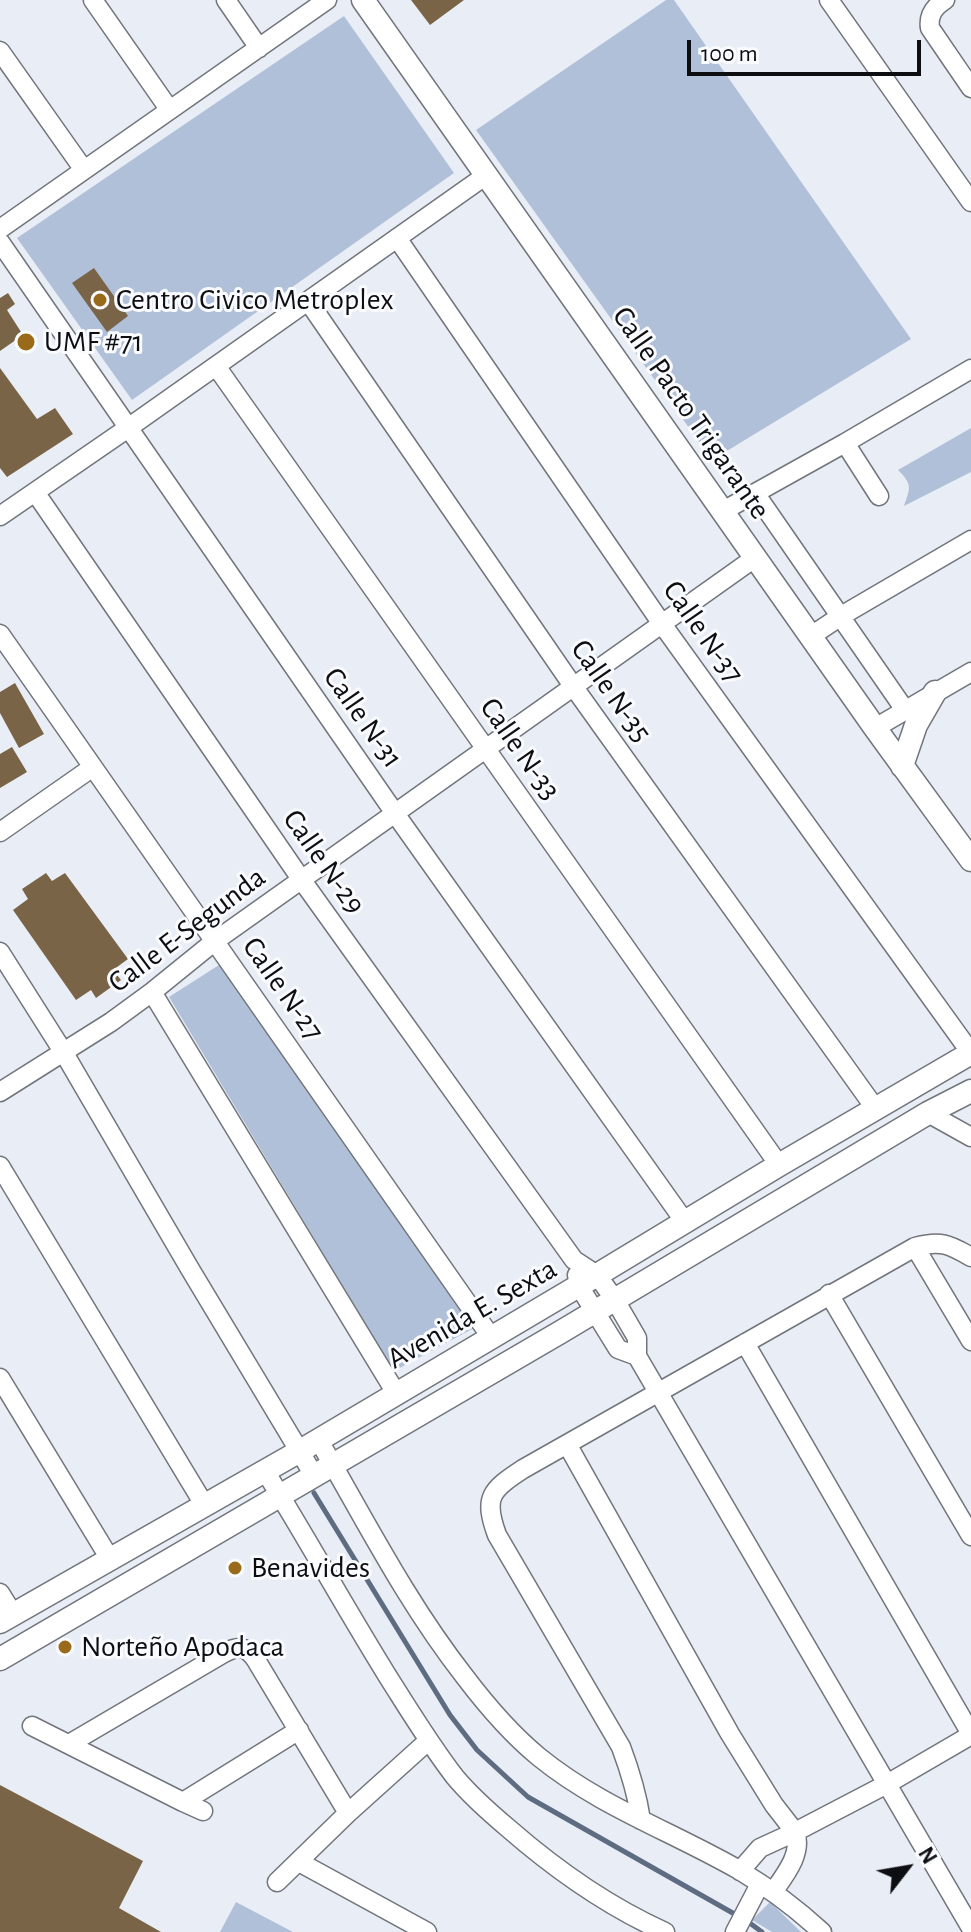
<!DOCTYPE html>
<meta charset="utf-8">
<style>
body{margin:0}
#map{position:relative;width:971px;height:1932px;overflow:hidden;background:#e9eef6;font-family:"Alegreya Sans",sans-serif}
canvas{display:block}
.north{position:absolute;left:867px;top:1828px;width:80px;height:80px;-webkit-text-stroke:6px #f9fbfe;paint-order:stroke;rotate:59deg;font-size:22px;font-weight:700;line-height:32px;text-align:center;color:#0d0e11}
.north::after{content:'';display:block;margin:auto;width:28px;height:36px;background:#0d0e11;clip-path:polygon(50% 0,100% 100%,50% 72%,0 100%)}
.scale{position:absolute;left:687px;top:40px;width:234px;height:36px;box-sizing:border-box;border:4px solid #0d0e11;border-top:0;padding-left:10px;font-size:24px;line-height:28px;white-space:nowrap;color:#0d0e11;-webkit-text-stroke:6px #f9fbfe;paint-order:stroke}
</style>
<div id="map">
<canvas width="971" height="1932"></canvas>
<div class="north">N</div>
<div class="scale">100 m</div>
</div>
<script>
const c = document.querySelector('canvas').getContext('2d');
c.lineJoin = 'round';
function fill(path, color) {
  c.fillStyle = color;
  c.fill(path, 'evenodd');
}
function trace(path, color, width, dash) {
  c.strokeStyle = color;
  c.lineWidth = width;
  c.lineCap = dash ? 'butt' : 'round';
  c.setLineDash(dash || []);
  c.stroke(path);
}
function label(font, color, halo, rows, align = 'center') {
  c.font = font + ' "Alegreya Sans",sans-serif';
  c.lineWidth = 6;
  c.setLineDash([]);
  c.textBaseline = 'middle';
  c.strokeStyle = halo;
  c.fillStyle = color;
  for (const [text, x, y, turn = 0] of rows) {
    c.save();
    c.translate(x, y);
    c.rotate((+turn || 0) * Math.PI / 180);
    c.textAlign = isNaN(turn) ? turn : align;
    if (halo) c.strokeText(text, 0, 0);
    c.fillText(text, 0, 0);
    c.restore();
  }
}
fill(new Path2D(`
 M666,0h8l237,339 -199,121 -236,-330z
 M344,16l110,157 -322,227 -115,-162z
 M971,428v44l-67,34c6,-18 9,-21 -6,-36z
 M219,965l255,363 -80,43 -225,-374z
 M236,1902l57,30h-73z
 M770,1902l31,30h-29l-20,-12z`), '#b1c0d9');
trace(new Path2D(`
 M314,1493l136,222 27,35 51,47 210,119
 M747,1921l15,11`), '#5e6c82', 5);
fill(new Path2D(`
 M411,0h53l-34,25z
 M94,268l34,48 -21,16 -35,-49z
 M8,293l7,11 -8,6 16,25 -23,16v-53z
 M0,368l37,51 18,-11 18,26 -66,43 -7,-9z
 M15,683l29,51 -25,14 -19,-35v-21z
 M12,747l15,25 -27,16v-34z
 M46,873l6,8 13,-8 63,86 -15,11 8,10 -25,18 -5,-8 -15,10 -63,-90 15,-11 -6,-10z
 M0,1785l143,76 -24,47 42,24h-161z`), '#7a6447');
const minor = new Path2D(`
 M93,0l76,109
 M226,0l33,48
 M829,0l142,202
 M945,0c-11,7 -17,15 -15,28l41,60
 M0,51l84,119
 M0,229l327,-229
 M397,238l265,386 309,429
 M0,242l394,570 291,410
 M308,301l265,385 302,422
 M216,366l563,799
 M845,443l34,53
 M35,492l266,387 273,381 23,15 18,25 22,38v18l334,572
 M755,493l150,217
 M723,511l122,-68 126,-74
 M0,516l128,-88 357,-252
 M0,634l491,703
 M811,636l30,-20 130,-76
 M875,728l96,-56
 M0,832l93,-65
 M0,952l64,101 126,216 125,208
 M152,992l244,401
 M0,1092l111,-70 41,-30 63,-51 541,-384
 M928,1113l43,24
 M0,1166l205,340
 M915,1247l56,94
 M577,1275l2,11 39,63 19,7
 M829,1294l142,242
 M745,1343l226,391
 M0,1378l110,181
 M318,1439c47,81 89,164 147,238 22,29 46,57 74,80 60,49 134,75 200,113 30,18 58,39 83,62
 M567,1444l163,290 44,71 21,27 -35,16 -20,23
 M265,1471c43,69 82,140 125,209 21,33 41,66 65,97 15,18 34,35 53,51 47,41 99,78 157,104
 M0,1593l13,21
 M32,1726l151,76 20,9
 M69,1744l155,-91c15,-8 22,-7 32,7l92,153
 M183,1802l116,-72
 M641,1820c-4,-26 -11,-49 -20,-73l-124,-212c-14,-38 -6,-45 26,-66l392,-222c25,-7 34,-3 56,10
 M299,1862l128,70
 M277,1882l71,-69 80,-72
 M773,1892c12,-17 30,-39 22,-60l92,-48 84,-49
 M735,1932l25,-48`);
const tertiary = new Path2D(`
 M363,0l512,728 96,132
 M902,766l14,-41 19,-33
 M0,1622l300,-171 297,-176 182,-110 192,-112
 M0,1659l559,-326 369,-220 43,-22`);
trace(minor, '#71757c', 21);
trace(tertiary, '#71757c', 25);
trace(minor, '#fff', 18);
trace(tertiary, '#fff', 22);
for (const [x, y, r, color] of [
 [100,300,8,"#9a6a1b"],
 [26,342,10,"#9a6a1b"],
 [235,1568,8,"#9a6a1b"],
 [65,1647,8,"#9a6a1b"]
]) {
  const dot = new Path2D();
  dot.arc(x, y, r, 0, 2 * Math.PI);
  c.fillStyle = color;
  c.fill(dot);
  trace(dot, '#f9fbfe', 3);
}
label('30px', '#0d0e11', '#f9fbfe', [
 ["Centro Civico Metroplex",116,300],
 ["UMF #71",44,342],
 ["Benavides",251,1568],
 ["Norteño Apodaca",81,1647]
], 'left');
label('30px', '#0d0e11', '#f9fbfe', [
 ["Calle Pacto Trigarante",691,413,55],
 ["Calle N-37",703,632,55],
 ["Calle N-35",611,691,55],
 ["Calle N-31",363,718,55],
 ["Calle N-33",520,749,55],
 ["Calle N-29",324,862,55],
 ["Calle E-Segunda",187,930,-37],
 ["Calle N-27",283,989,55],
 ["Avenida E. Sexta",472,1314,-30]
]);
</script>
